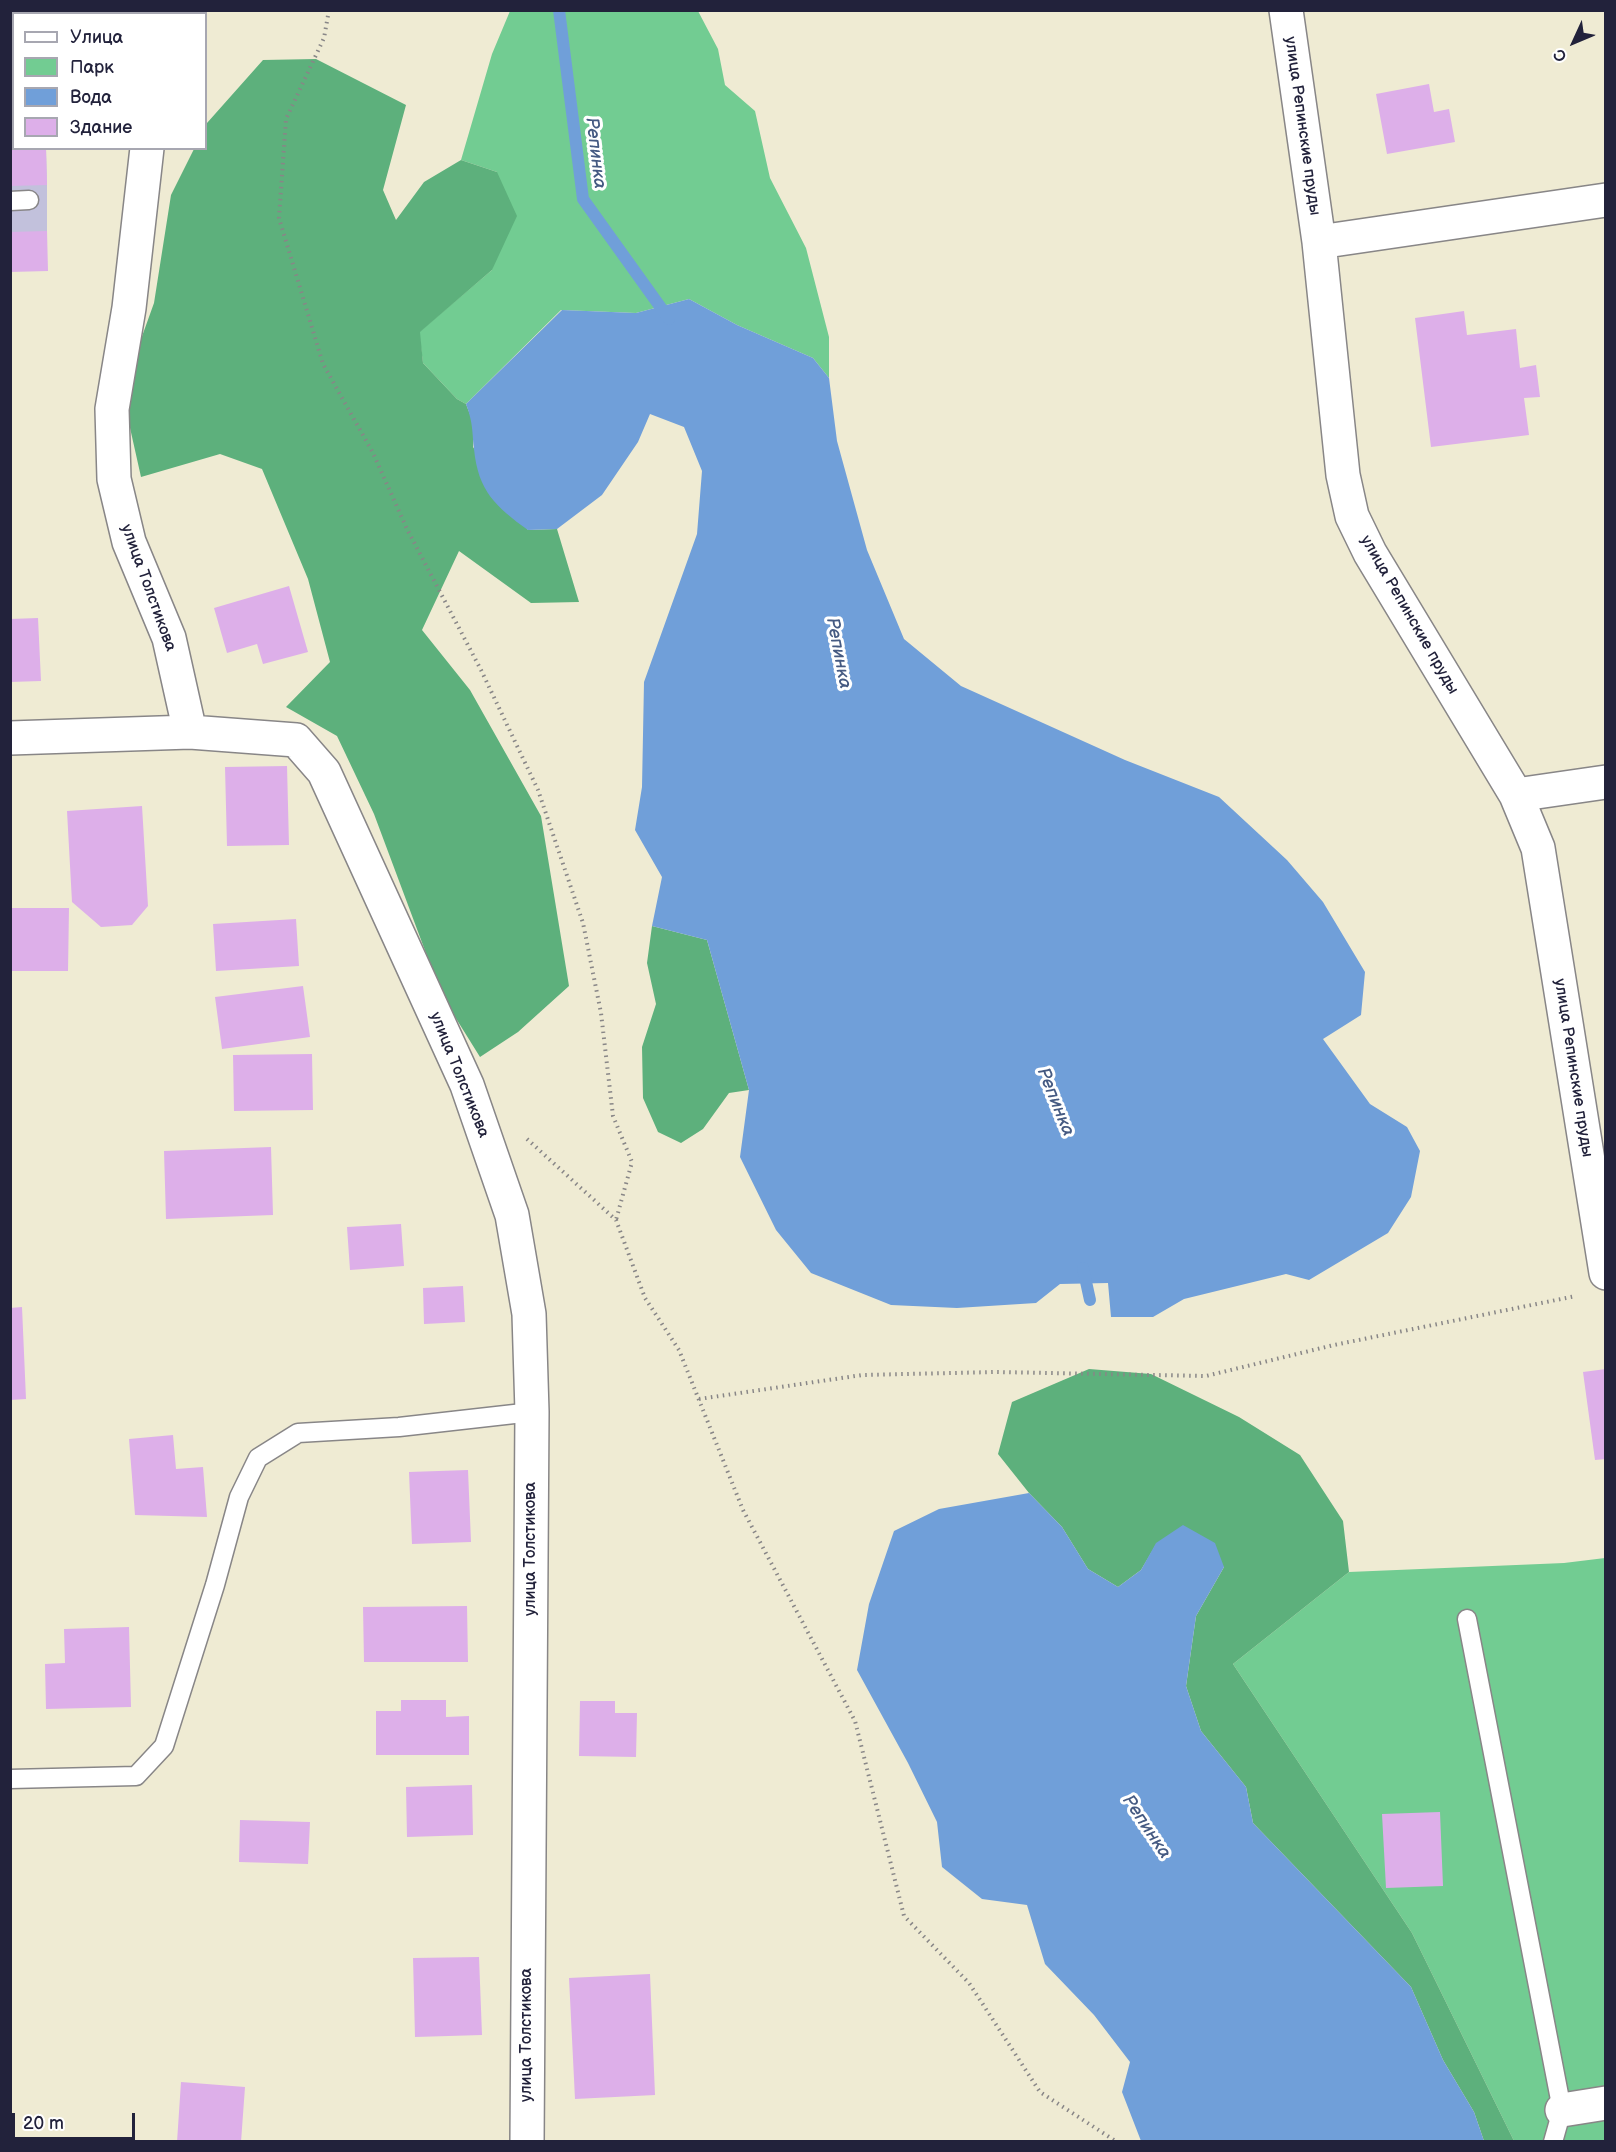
<!DOCTYPE html>
<meta charset="utf-8">
<style>
body{margin:0}
#map{position:relative;width:1616px;height:2152px;overflow:hidden;background:#efebd3;font-family:"Balsamiq Sans",sans-serif}
canvas{display:block}
.frame{position:absolute;inset:0;border:12px solid #22223b;pointer-events:none}
.legend{position:absolute;left:12px;top:12px;width:195px;height:138px;box-sizing:border-box;background:#fff;border:2px solid #a7a7b1;margin:0;padding:8px 10px;list-style:none;font-size:18px;color:#22223b}
.legend li{display:flex;align-items:center;gap:12px;height:30px}
.legend b{width:30px;border:2px solid #a7a7b1}
.north{position:absolute;left:1544px;top:12px;width:60px;height:60px;-webkit-text-stroke:4px #fff;paint-order:stroke;rotate:226deg;font-size:16px;font-weight:700;line-height:24px;text-align:center;color:#22223b}
.north::after{content:'';display:block;margin:auto;width:21px;height:27px;background:#22223b;clip-path:polygon(50% 0,100% 100%,50% 72%,0 100%)}
.scale{position:absolute;left:12px;top:2113px;width:123px;height:27px;box-sizing:border-box;border:3px solid #22223b;border-top:0;padding-left:8px;font-size:18px;line-height:21px;white-space:nowrap;color:#22223b;-webkit-text-stroke:4px #fff;paint-order:stroke}
</style>
<div id="map">
<canvas width="1616" height="2152"></canvas>
<div class="frame"></div>
<ul class="legend">
<li><b style="height:8px;background:#fff"></b>Улица</li>
<li><b style="height:16px;background:#72cc92"></b>Парк</li>
<li><b style="height:16px;background:#709fd9"></b>Вода</li>
<li><b style="height:16px;background:#ddafe9"></b>Здание</li>
</ul>
<div class="north">С</div>
<div class="scale">20 m</div>
</div>
<script>
const c = document.querySelector('canvas').getContext('2d');
c.lineJoin = 'round';
function fill(path, color) {
  c.fillStyle = color;
  c.fill(path, 'evenodd');
}
function trace(path, color, width, dash) {
  c.strokeStyle = color;
  c.lineWidth = width;
  c.lineCap = dash ? 'butt' : 'round';
  c.setLineDash(dash || []);
  c.stroke(path);
}
function label(font, color, halo, rows, align = 'center') {
  c.font = font + ' "Balsamiq Sans",sans-serif';
  c.lineWidth = 6;
  c.setLineDash([]);
  c.textBaseline = 'middle';
  c.strokeStyle = halo;
  c.fillStyle = color;
  for (const [text, x, y, turn = 0] of rows) {
    c.save();
    c.translate(x, y);
    c.rotate((+turn || 0) * Math.PI / 180);
    c.textAlign = isNaN(turn) ? turn : align;
    if (halo) c.strokeText(text, 0, 0);
    c.fillText(text, 0, 0);
    c.restore();
  }
}
fill(new Path2D(`
 M10,141h3l1,7 32,1 1,36v46l-36,41z`), '#c2c1dc');
fill(new Path2D(`
 M510,11h188l20,38 7,36 30,26 15,67 36,70 23,89v41l-16,-20 -76,-33 -48,-26 -53,14 -75,-3 -95,94 -9,-5 -34,-36 -4,-31 73,-62 5,-98 -36,-12 31,-106z
 M1605,1558v583h-91l-102,-208 -179,-269 116,-92 215,-9z`), '#72cc92');
fill(new Path2D(`
 M316,59l90,46 -23,85 13,30 28,-38 37,-22 36,12 20,44 -25,54 -72,62 3,31 34,36 9,5 8,21 -1,22 55,83 29,-1 22,73 -48,1 -72,-52 -37,79 48,60 71,126 28,170 -51,46 -38,25 -38,-61 -68,-182 -37,-78 -51,-29 44,-45 -22,-83 -46,-110 -42,-15 -79,23 -19,-85 32,-89 17,-108 23,-46 12,-1 1,-25 56,-63z
 M652,926l55,14 42,150 -20,3 -26,36 -22,14 -23,-11 -15,-34 -1,-51 14,-43 -9,-41z
 M1089,1369l62,5 88,43 61,38 43,66 6,51 -116,92 179,269 102,208h-30l-10,-29 -31,-52 -32,-73 -158,-164 -7,-36 -45,-56 -15,-45 10,-70 28,-49 -67,-24 -16,27 -23,17 -30,-18 -26,-42 -33,-34 -31,-39 14,-52z`), '#5db07c');
fill(new Path2D(`
 M689,299l48,26 76,33 16,20 8,63 30,109 37,89 57,47 164,74 94,37 68,63 36,42 42,70 -4,43 -38,24 47,65 37,23 13,24 -9,46 -23,36 -79,47 -23,-6 -102,25 -31,18h-42l-3,-34 -48,1 -24,19 -79,5 -66,-3 -80,-32 -35,-43 -36,-73 9,-67 -42,-150 -55,-14 10,-49 -27,-47 7,-43 2,-105 53,-148 5,-63 -18,-44 -34,-13 -12,28 -36,53 -45,34 -29,1c-32,-23 -50,-39 -54,-81 -2,-19 -1,-26 -8,-45l96,-94 74,3z
 M1029,1493l33,34 26,42 30,18 23,-17 15,-27 27,-18 32,18 9,24 -28,49 -10,70 15,45 45,56 7,36 158,164 32,73 31,52 10,29h-343l-19,-49 8,-30 -36,-47 -49,-51 -18,-59 -45,-6 -40,-32 -5,-45 -29,-59 -51,-93 12,-66 25,-73 45,-22z`), '#709fd9');
trace(new Path2D(`
 M559,10l24,189 86,120
 M1083,1268l7,32`), '#709fd9', 12);
fill(new Path2D(`
 M10,10h60v4h-56v36h-4z
 M1429,84l5,28 15,-3 6,33 -68,12 -11,-60z
 M10,141h4v7h32l1,37 -37,1z
 M47,231l1,40 -38,1v-40z
 M1464,311l3,24 49,-6 4,39 16,-3 4,32 -16,1 5,37 -98,12 -16,-129z
 M289,586l19,66 -45,12 -6,-20 -30,9 -13,-45z
 M38,618l3,63 -31,1v-63z
 M287,766l2,79 -62,1 -2,-79z
 M142,806l6,100 -16,19 -31,2 -29,-25 -5,-91z
 M10,908h59l-1,63h-58z
 M296,919l3,47 -83,5 -3,-47z
 M303,986l7,51 -88,12 -7,-52z
 M312,1054l1,56 -79,1 -1,-56z
 M271,1147l2,68 -107,4 -2,-68z
 M401,1224l3,42 -54,4 -3,-43z
 M463,1286l2,36 -41,2 -1,-36z
 M22,1307l4,92 -16,1v-92z
 M1606,1369v90l-11,1 -12,-88z
 M173,1435l3,34 27,-2 4,50 -72,-2 -6,-76z
 M468,1470l3,72 -59,2 -3,-72z
 M467,1606l1,56h-104l-1,-55z
 M129,1627l2,80 -85,2 -1,-45 20,-1 -1,-34z
 M401,1700h45v17l23,-1v39h-93v-44h25z
 M580,1701h35v12h22l-1,44 -57,-1z
 M472,1785l1,50 -66,2 -1,-50z
 M1440,1812l3,74 -57,2 -4,-74z
 M240,1820l70,2 -2,42 -69,-2z
 M479,1957l3,78 -67,2 -2,-79z
 M650,1974l5,121 -80,4 -6,-121z
 M181,2082l64,5 -4,55h-64z`), '#ddafe9');
const service = new Path2D(`
 M10,201l19,-1
 M1467,1619l95,491 -9,32
 M10,1779l126,-3 28,-30 51,-161 24,-88 19,-39 40,-25 101,-6 133,-15`);
const minor = new Path2D(`
 M157,10v4
 M1286,10l33,232 24,233 9,41 18,37 146,242 22,53 68,425
 M147,148l-18,160 -17,101 2,70 15,63 40,96 21,94
 M1319,242l287,-42
 M10,738l180,-6 106,8 28,32 143,313 45,130 17,99 3,98 -5,730
 M1516,795l90,-13
 M1562,2110l44,-7`);
trace(service, '#888687', 21);
trace(minor, '#888687', 36);
trace(new Path2D(`
 M329,10l-5,28 -38,81 -7,99 44,146 50,89 34,76 74,141 57,120 45,133 18,90 12,103 19,46 -16,58
 M95,14l1,-4
 M10,99h4
 M527,1139l89,81 29,78 34,52 64,160 112,211 49,195 65,67 71,109 77,50
 M699,1399l163,-24 134,-3 210,4 128,-31 242,-49`), '#888687', 4, [1.5, 4.5]);
trace(service, '#fff', 18);
trace(minor, '#fff', 33);
label('16px', '#22223b', '#fff', [
 ["улица Репинские пруды",1302,126,82],
 ["улица Толстикова",148,588,70],
 ["улица Репинские пруды",1409,615,60],
 ["улица Репинские пруды",1573,1068,81],
 ["улица Толстикова",459,1075,68],
 ["улица Толстикова",531,1549,-90],
 ["улица Толстикова",527,2035,-90]
]);
label('italic 18px', '#455a82', '#fff', [
 ["Репинка",595,153,83],
 ["Репинка",838,653,79],
 ["Репинка",1055,1102,68],
 ["Репинка",1146,1827,56]
]);
</script>
